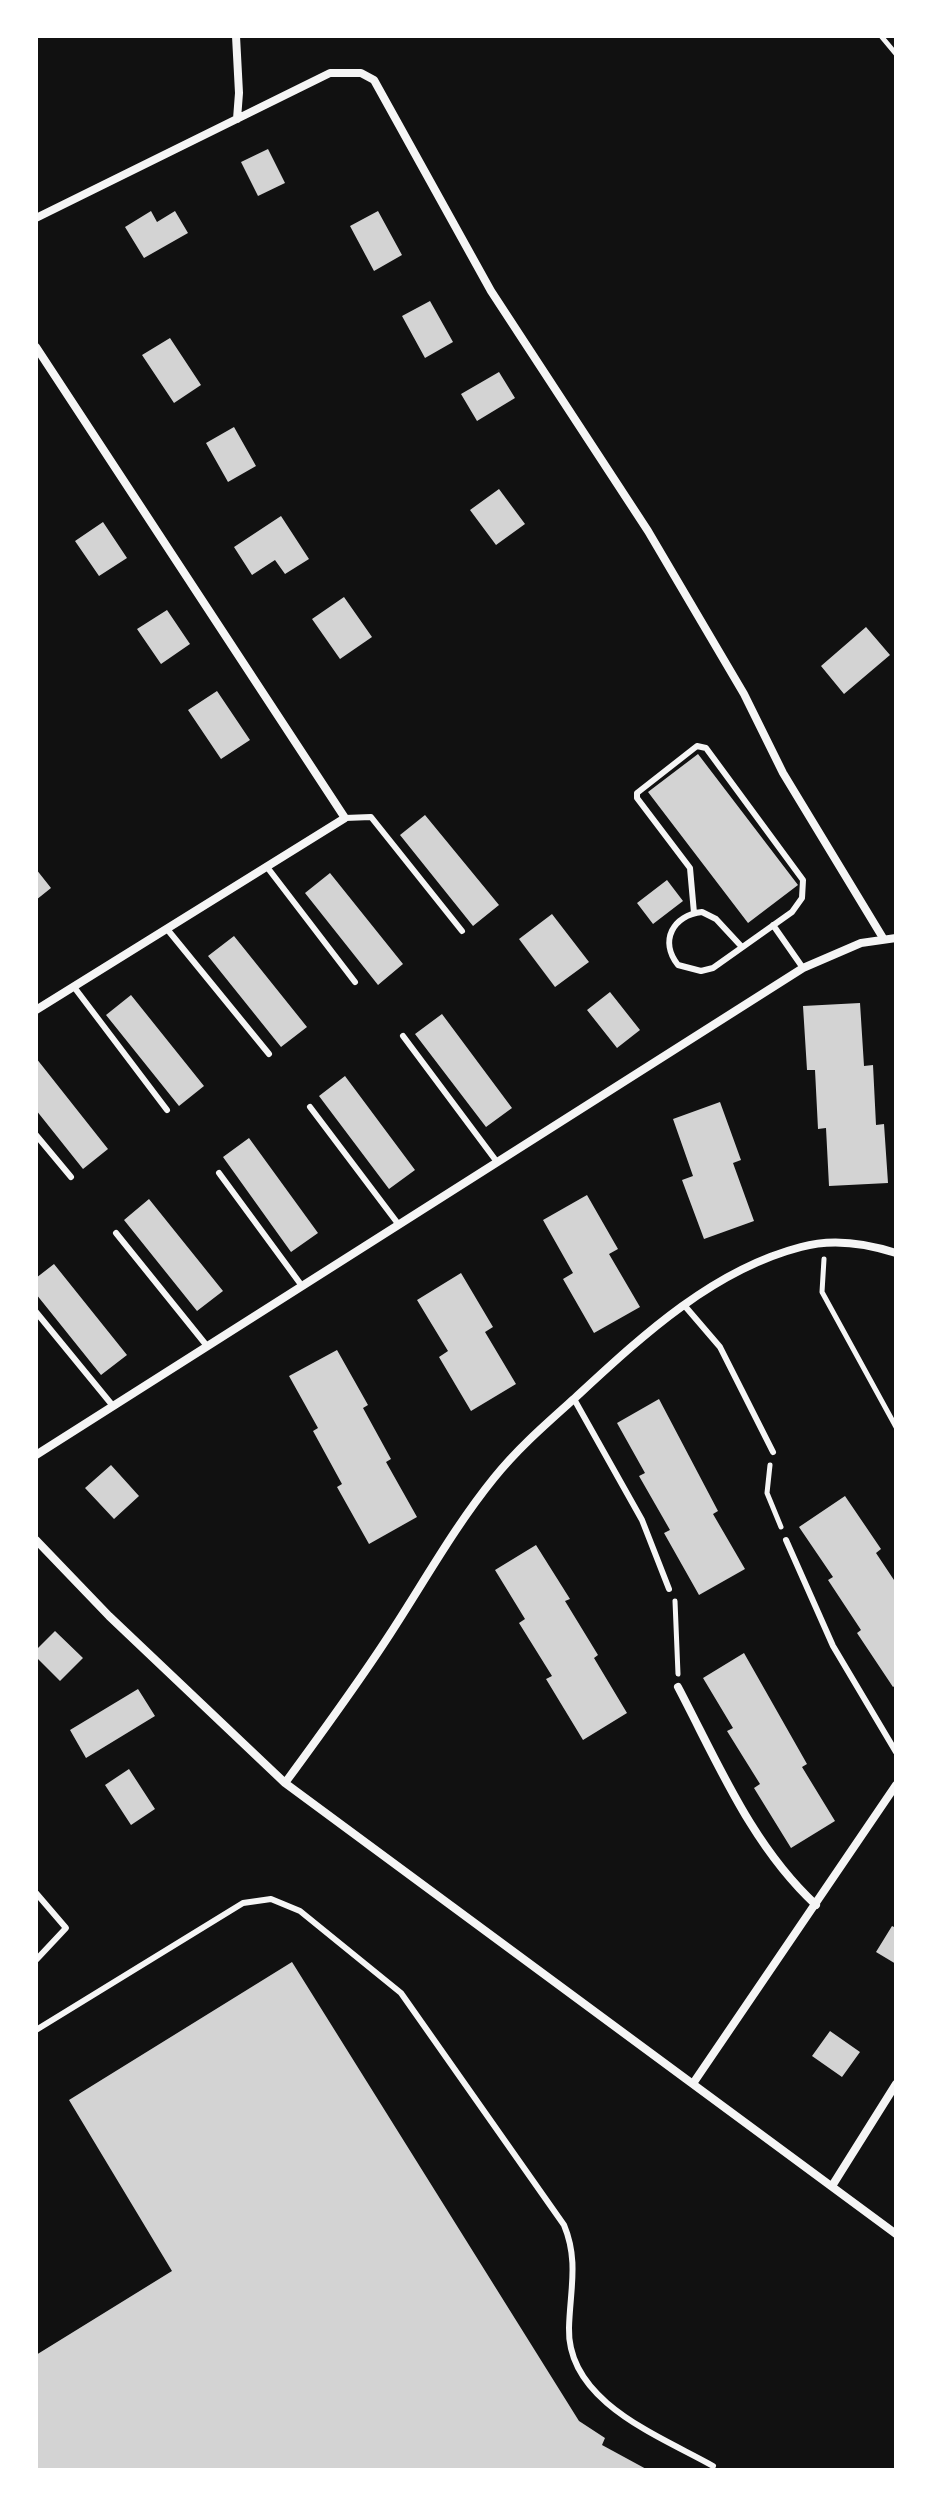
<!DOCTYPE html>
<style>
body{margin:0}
#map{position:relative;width:932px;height:2506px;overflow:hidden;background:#111;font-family:Bitter,serif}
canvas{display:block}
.frame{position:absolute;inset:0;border:38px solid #fff;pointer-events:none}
</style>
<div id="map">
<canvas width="932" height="2506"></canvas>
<div class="frame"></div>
</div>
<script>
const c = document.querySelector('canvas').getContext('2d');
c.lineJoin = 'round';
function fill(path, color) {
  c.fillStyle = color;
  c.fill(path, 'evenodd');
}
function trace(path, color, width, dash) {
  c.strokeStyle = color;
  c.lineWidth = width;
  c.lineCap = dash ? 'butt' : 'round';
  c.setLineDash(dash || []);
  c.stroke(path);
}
fill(new Path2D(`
 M268,149l17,34 -27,13 -17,-34z
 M151,211l6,11 18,-11 13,22 -44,25 -19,-31z
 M378,211l24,44 -28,16 -24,-45z
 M430,301l23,41 -28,16 -23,-42z
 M170,338l31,47 -27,18 -32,-48z
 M499,372l16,26 -38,23 -16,-27z
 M234,427l22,39 -28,16 -22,-39z
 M499,489l26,35 -29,21 -26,-35z
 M281,516l28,43 -24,15 -10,-14 -23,15 -18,-28z
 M103,522l24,36 -28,18 -24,-35z
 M344,597l28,40 -32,22 -28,-40z
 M167,610l23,34 -29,20 -24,-35z
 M866,627l24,28 -46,39 -23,-28z
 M217,691l33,49 -29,19 -33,-49z
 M698,754l100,131 -50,38 -100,-131z
 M425,815l74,90 -26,21 -73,-91z
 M36,869l15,19 -15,12z
 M330,873l73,91 -25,21 -73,-92z
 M667,880l16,21 -30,23 -16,-21z
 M552,914l37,48 -34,25 -36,-48z
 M234,936l73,91 -26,20 -73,-91z
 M610,992l30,38 -23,18 -30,-38z
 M131,995l73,91 -25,20 -73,-91z
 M860,1003l4,63 9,-1 3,60 8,-1 4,59 -59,3 -3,-58 -8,1 -3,-59h-8l-4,-64z
 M442,1014l70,94 -26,19 -71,-93z
 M36,1058l72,91 -25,20 -47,-59z
 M345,1076l70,94 -26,19 -70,-93z
 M720,1102l21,58 -8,3 21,58 -50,18 -22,-59 11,-4 -20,-57z
 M249,1138l69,95 -27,19 -68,-95z
 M587,1195l31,54 -9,5 31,53 -46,26 -31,-54 10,-6 -30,-53z
 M149,1199l74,92 -26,20 -73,-91z
 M54,1264l73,91 -26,20 -65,-81v-16z
 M461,1273l32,54 -8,5 31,52 -45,27 -32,-54 9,-6 -31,-51z
 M337,1350l31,55 -5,3 28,51 -5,3 31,55 -48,27 -32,-57 5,-3 -29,-53 5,-3 -29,-52z
 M659,1399l59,112 -5,3 32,55 -46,26 -35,-62 6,-3 -31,-54 6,-3 -28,-50z
 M111,1465l28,31 -25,23 -29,-31z
 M845,1496l36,53 -5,4 20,30v102l-3,2 -36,-54 4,-3 -33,-50 5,-3 -34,-50z
 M536,1545l34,54 -5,2 33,54 -4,3 33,55 -44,27 -37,-61 6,-3 -33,-53 6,-4 -30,-49z
 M55,1631l28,27 -23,23 -24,-24v-7z
 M744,1653l63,111 -5,3 33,54 -44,27 -37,-60 6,-4 -33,-53 6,-3 -30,-50z
 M138,1689l17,27 -69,42 -16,-28z
 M129,1769l26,40 -24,16 -26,-40z
 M892,1926l4,2v36l-20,-12z
 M292,1962l287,459 26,17 -3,7 46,25h-612v-115l136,-84 -103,-171z
 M830,2031l30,21 -18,25 -30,-21z`), '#d3d3d3');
trace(new Path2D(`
 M881,36l15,18
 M824,1259l-2,33 74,135
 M770,1465l-3,28 14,34
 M675,1601l3,73`), '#f5f5f5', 5);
trace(new Path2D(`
 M345,818l26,-1 91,114
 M267,867l88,115
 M694,913l-4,-45 -53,-70v-5l60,-47 9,2 97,132 -1,18 -10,14 -79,56 -12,3 -23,-6c-19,-24 -5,-50 24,-53l14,7 25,27
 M773,925l30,43
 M167,929l102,125
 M74,987l93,123
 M403,1036l94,126
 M310,1107l89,118
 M36,1135l35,42
 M219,1173l83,113
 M116,1233l91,113
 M684,1305l36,42 53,105
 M36,1312l77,94
 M574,1399l68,121 27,69
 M786,1540l47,106 63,106
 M36,1893l30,35 -30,32
 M36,2030l207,-127 28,-4 29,12 101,82 163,232c15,36 6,65 5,103 -2,74 91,108 144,138`), '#f5f5f5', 6);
trace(new Path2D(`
 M236,36l3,57 -2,26
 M36,218l294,-145h31l13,7 117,211 157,240 96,163 39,79 100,165
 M36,347l309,471 -309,192
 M36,1455l767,-487 58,-25 35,-5
 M36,1540l73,76 176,167 611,451
 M678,1687c40,76 74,159 138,218
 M285,1783c36,-49 72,-98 105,-149 34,-52 65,-108 104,-156 24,-30 53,-55 82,-81 65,-60 136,-127 225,-150 32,-9 64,-4 95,6
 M694,2082l202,-297
 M832,2186l64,-102`), '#f5f5f5', 8);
</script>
